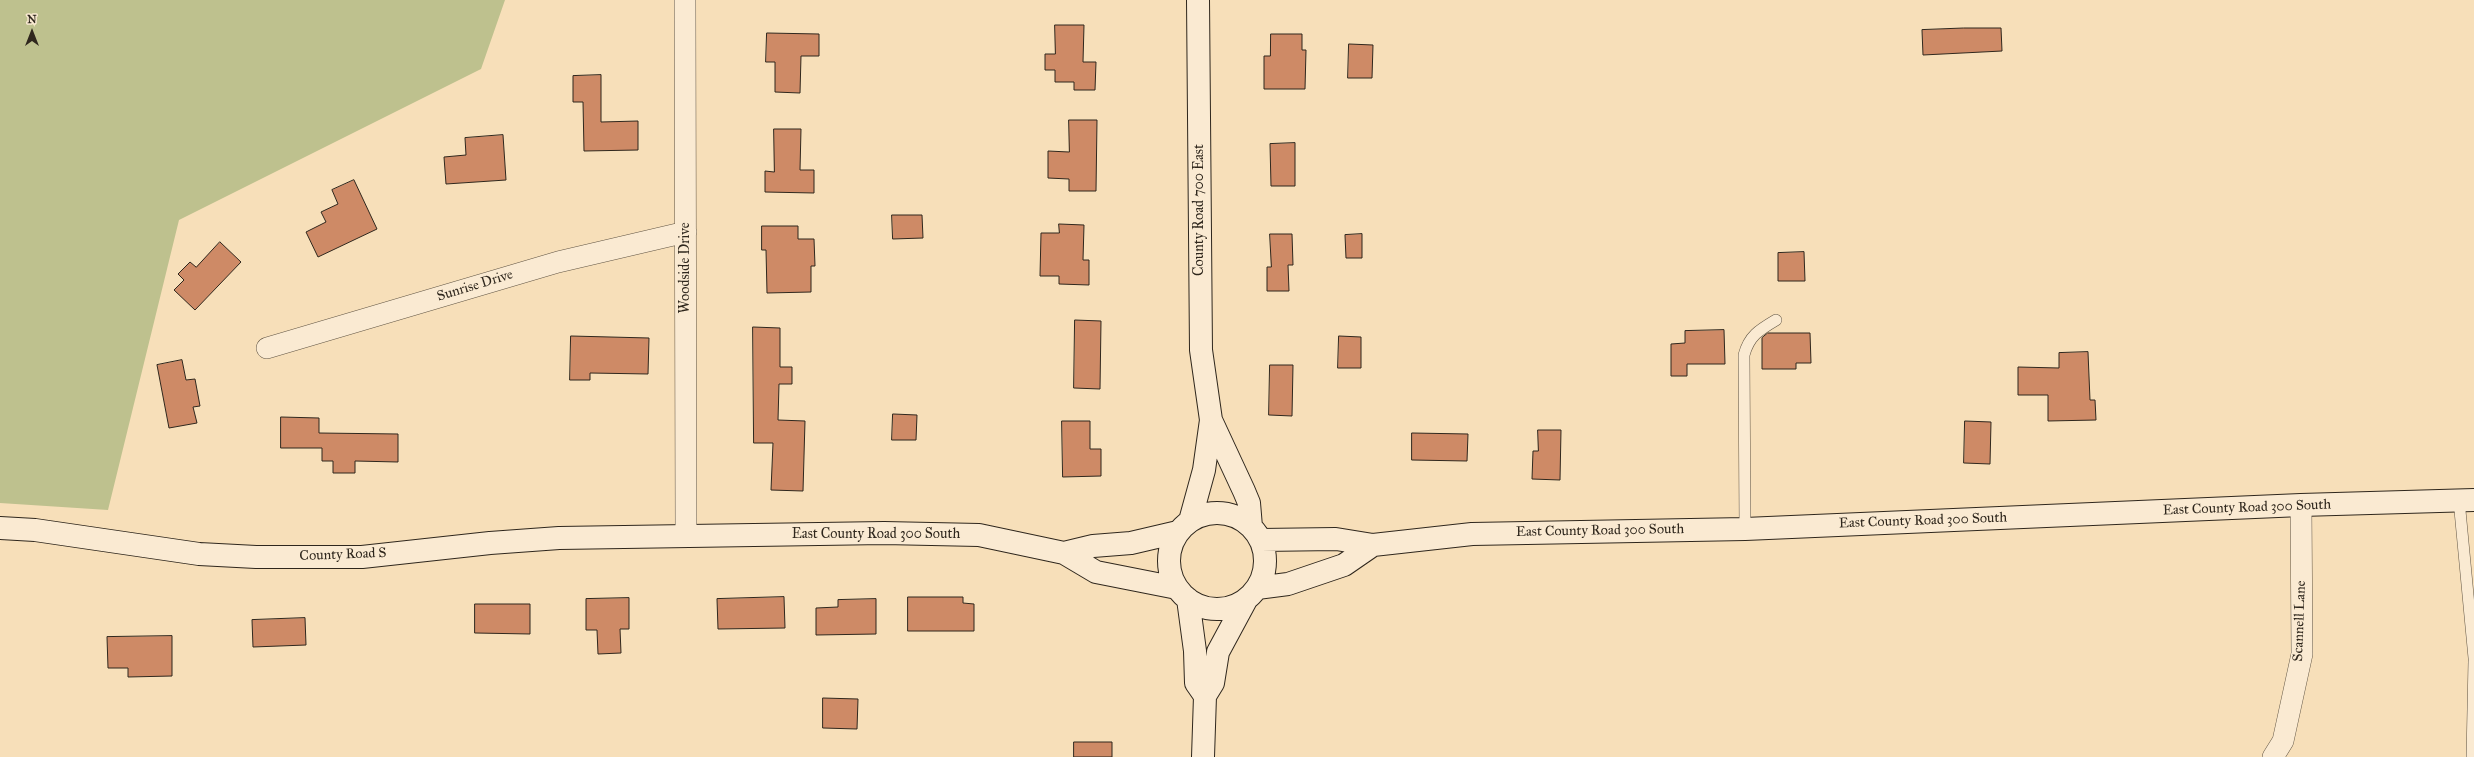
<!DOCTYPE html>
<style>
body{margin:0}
#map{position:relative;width:2474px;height:757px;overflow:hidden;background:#f7dfb9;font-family:"IM FELL Great Primer",serif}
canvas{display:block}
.north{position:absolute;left:12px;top:12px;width:40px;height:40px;-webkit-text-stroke:3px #faead2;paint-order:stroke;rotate:0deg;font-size:11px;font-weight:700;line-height:16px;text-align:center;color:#2f271d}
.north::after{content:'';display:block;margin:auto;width:14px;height:18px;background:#2f271d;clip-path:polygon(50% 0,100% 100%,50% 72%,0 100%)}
</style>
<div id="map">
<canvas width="2474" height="757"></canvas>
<div class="north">N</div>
</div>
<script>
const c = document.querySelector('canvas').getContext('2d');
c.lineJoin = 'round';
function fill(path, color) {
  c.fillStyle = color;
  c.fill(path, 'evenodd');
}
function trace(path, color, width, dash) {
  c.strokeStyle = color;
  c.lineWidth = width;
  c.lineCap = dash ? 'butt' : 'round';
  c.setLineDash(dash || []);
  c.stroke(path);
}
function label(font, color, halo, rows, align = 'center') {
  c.font = font + ' "IM FELL Great Primer",serif';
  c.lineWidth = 3;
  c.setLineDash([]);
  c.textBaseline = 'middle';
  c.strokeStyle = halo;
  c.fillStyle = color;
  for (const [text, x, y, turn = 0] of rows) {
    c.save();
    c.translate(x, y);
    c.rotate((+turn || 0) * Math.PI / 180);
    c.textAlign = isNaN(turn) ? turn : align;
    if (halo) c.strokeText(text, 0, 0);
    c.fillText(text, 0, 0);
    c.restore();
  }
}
fill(new Path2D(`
 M0,0h505l-24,69 -302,151 -71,290 -108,-7z`), '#bec18e');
const building = new Path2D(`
 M1055,25h29l-1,37h13l-1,28h-21v-8h-19v-12h-10v-16h10z
 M1964,28h37l1,23 -79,4 -1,-25z
 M767,33l52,1v22h-18l-1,37 -25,-1v-30h-9z
 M1271,34h31v16h4l-1,39h-41v-33h6z
 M1349,44l24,1 -1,33h-24z
 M601,75v47l37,-1v29l-54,1 -1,-49h-10v-26z
 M1069,120h28l-1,71h-27v-12l-21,-1v-27l21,1z
 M774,129h27l-1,41h14v23l-49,-1v-21l9,1z
 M503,135l3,45 -60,4 -2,-27 22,-2 -1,-17z
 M1295,143v43h-24l-1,-42z
 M354,180l23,49 -59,28 -12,-25 20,-10 -5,-10 17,-8 -6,-14z
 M892,215h30l1,23 -30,1z
 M1059,224l25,1 -1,35h6v25l-30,-1v-8h-19l1,-43h18z
 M762,226h36v13h16l1,27h-4v26l-44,1 -1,-43h-4z
 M1270,234h22l1,31h-5l1,26h-22v-24h4z
 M1362,234v24h-16l-1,-23z
 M220,242l21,20 -46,48 -21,-20 10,-10 -6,-6 12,-12 6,5z
 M1804,252l1,29h-27v-28z
 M1075,320l26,1 -1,68 -26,-1z
 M753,327l27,1v39h12v17h-13l-1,36 27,1 -2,70 -32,-1 2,-47h-19z
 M1724,330l1,34h-38v12h-16v-32l14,-1v-12z
 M1768,333h42l1,30h-15v6h-34v-31z
 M571,336l78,2 -1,36 -58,-1v7h-20z
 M1339,336l22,1v31h-23z
 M2088,352l2,48h5l1,20 -48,1v-26h-30v-28l41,1v-15z
 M182,360l4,20 9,-1 5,27 -7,1 4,16 -28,5 -12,-63z
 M1270,365h23l-1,51 -23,-1z
 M893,414l24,1 -1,25h-24z
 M281,417l38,1v15l79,1v28l-43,-1v12h-22v-12h-11v-13h-41z
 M1062,421h28v28h11v27l-38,1z
 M1965,421l26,1 -1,42 -26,-1z
 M1538,430h23l-1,50 -28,-1 1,-28h5z
 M1412,433l56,1 -1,27 -55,-1z
 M784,597l1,31 -67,1 -1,-30z
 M908,597h55v6l11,1v27h-66z
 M629,598v31h-9l1,24 -23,1 -1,-24h-11v-31z
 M876,599v35l-60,1v-27l22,-1v-7z
 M475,604h55v30l-55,-1z
 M305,618l1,27 -53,2 -1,-27z
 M172,636v40l-44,1v-9h-20l-1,-31z
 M823,698l35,1 -1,30 -34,-1z
 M1074,742h38v15h-38z`);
fill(building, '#ce8a66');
trace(building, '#2f271d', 1);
const lane = new Path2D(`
 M2459,500l15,158
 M1745,529l-1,-174c5,-19 15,-25 32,-35
 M2472,757l2,-96`);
const street = new Path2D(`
 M685,0l1,536
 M267,348l291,-86 128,-30
 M2273,757l10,-16 19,-87 -1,-149`);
const secondary = new Path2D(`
 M1211,420l33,71 5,12 2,24
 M1169 561a48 48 0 1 1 96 0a48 48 0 1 1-96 0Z
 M1190,521l14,-51 7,-50 -10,-70 -3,-350
 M0,528l35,2 164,24 57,3h106l128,-14 69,-5 325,-5 95,2 85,18 32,19 81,16
 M1261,540l75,-1 37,6 99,-11 273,-5 556,-24 173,-5
 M1064,553l29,-7 38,-3 47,-11
 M1257,588l31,-4 56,-19 29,-20
 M1188,599l7,52 1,32 9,13
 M1203,757l2,-61 8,-13 5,-31 28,-52`);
trace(lane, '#615544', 12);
trace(street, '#615544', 22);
trace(secondary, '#2f271d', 24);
trace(lane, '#faead2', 11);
trace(street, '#faead2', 21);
trace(secondary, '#faead2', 22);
label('14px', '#2f271d', '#faead2', [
 ["County Road 700 East",1200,210,-90],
 ["Woodside Drive",686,268,-90],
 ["Sunrise Drive",475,286,-17],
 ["East County Road 300 South",2247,508,-2],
 ["East County Road 300 South",1923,521,-2],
 ["East County Road 300 South",1600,531,-1],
 ["East County Road 300 South",876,535],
 ["County Road S",343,555,-2],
 ["Scannell Lane",2300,621,-88]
]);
</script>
